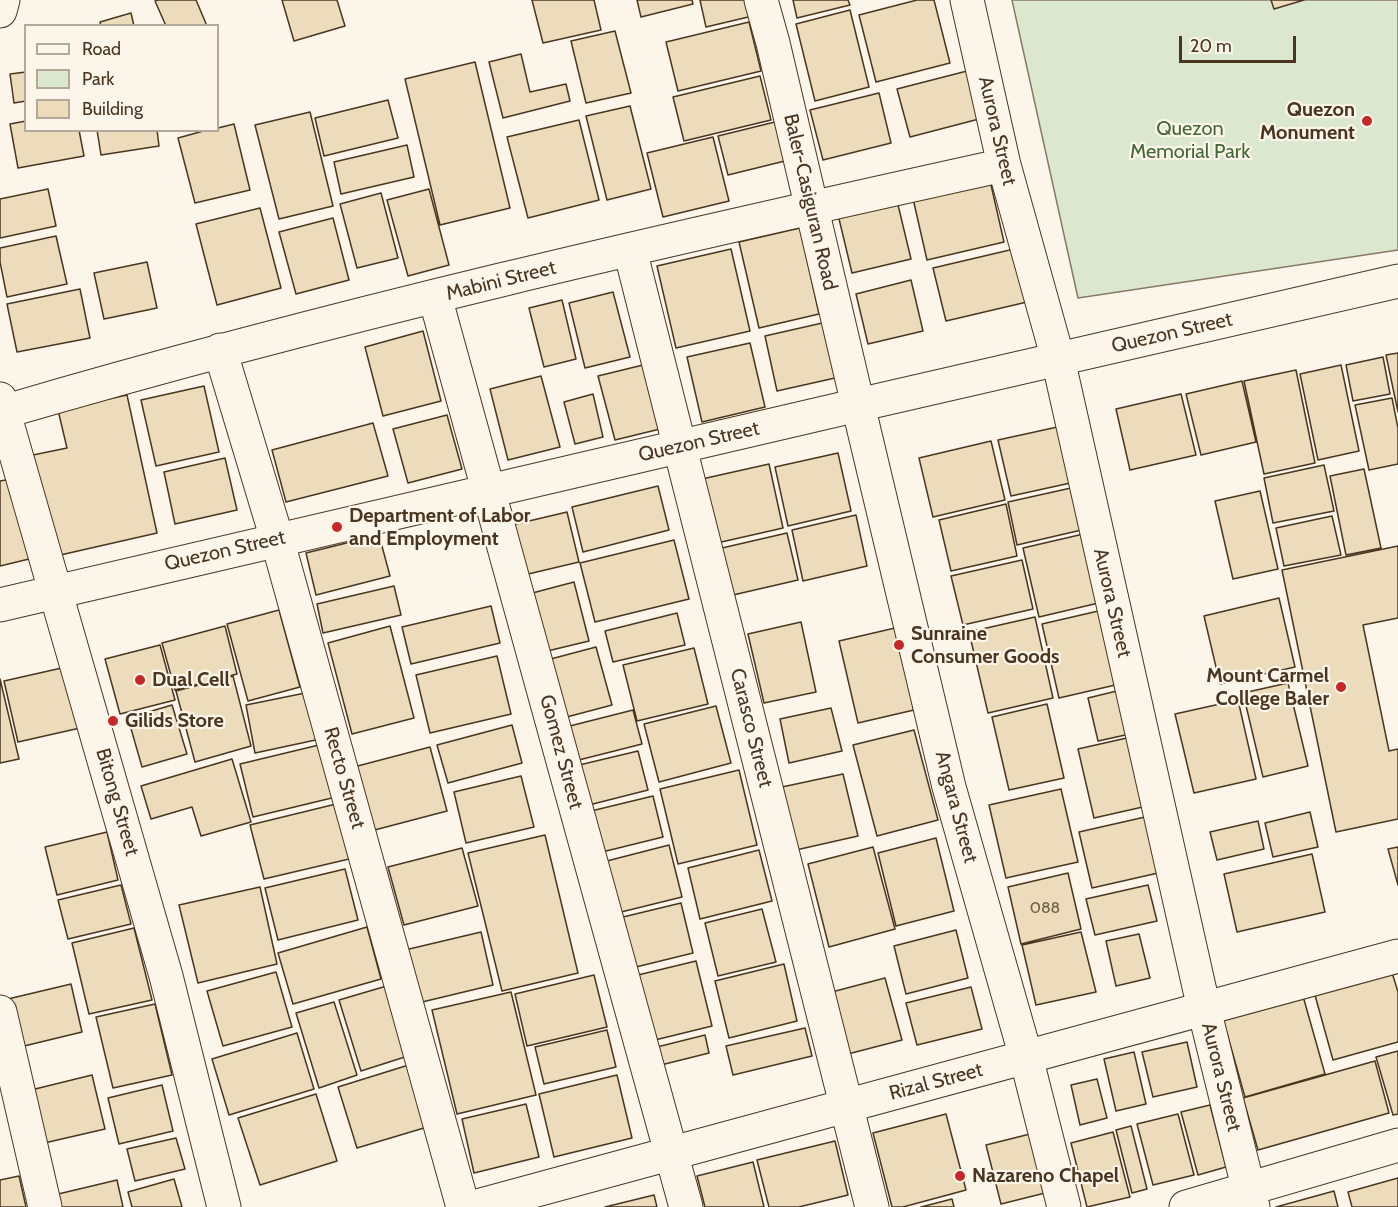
<!DOCTYPE html>
<style>
body{margin:0}
#map{position:relative;width:1398px;height:1207px;overflow:hidden;background:#fbf6e9;font-family:Cabin,sans-serif}
canvas{display:block}
.legend{position:absolute;left:24px;top:24px;width:195px;height:108px;box-sizing:border-box;background:#fbf6e9;border:2px solid #b4a999;margin:0;padding:8px 10px;list-style:none;font-size:18px;color:#4a3520}
.legend li{display:flex;align-items:center;gap:12px;height:30px}
.legend b{width:30px;border:2px solid #b4a999}
.scale{position:absolute;left:1179px;top:36px;width:117px;height:27px;box-sizing:border-box;border:3px solid #4a3520;border-top:0;padding-left:8px;font-size:18px;line-height:21px;white-space:nowrap;color:#4a3520;-webkit-text-stroke:4px #fbf6e9;paint-order:stroke}
</style>
<div id="map">
<canvas width="1398" height="1207"></canvas>
<ul class="legend">
<li><b style="height:8px;background:#fbf6e9"></b>Road</li>
<li><b style="height:16px;background:#dce7d0"></b>Park</li>
<li><b style="height:16px;background:#ecdcbc"></b>Building</li>
</ul>
<div class="scale">20 m</div>
</div>
<script>
const c = document.querySelector('canvas').getContext('2d');
c.lineJoin = 'round';
function fill(path, color) {
  c.fillStyle = color;
  c.fill(path, 'evenodd');
}
function trace(path, color, width, dash) {
  c.strokeStyle = color;
  c.lineWidth = width;
  c.lineCap = dash ? 'butt' : 'round';
  c.setLineDash(dash || []);
  c.stroke(path);
}
function label(font, color, halo, rows, align = 'center') {
  c.font = font + ' Cabin,sans-serif';
  c.lineWidth = 4.5;
  c.setLineDash([]);
  c.textBaseline = 'middle';
  c.strokeStyle = halo;
  c.fillStyle = color;
  for (const [text, x, y, turn = 0] of rows) {
    c.save();
    c.translate(x, y);
    c.rotate((+turn || 0) * Math.PI / 180);
    c.textAlign = isNaN(turn) ? turn : align;
    if (halo) c.strokeText(text, 0, 0);
    c.fillText(text, 0, 0);
    c.restore();
  }
}
const green = new Path2D(`
 M1012,0h386v250l-320,48z`);
fill(green, '#dce7d0');
trace(green, '#887966', 1.5);
const building = new Path2D(`
 M158,0h38l11,26h-41l-11,-25z
 M282,0h55l8,26 -51,15z
 M532,0h62l7,30 -58,13z
 M637,0h55l1,4 -52,13z
 M700,0h57l4,14 -55,13z
 M793,0h55l2,5 -53,13z
 M917,0h17l16,63 -74,19 -17,-67z
 M1271,0h33l-30,9z
 M850,10l19,77 -54,14 -19,-77z
 M131,13l3,13h-33l-1,-4z
 M749,22l12,49 -83,20 -12,-49z
 M615,31l16,62 -45,10 -15,-62z
 M521,54l9,38 36,-8 4,17 -67,17 -14,-56z
 M475,62l35,146 -70,17 -35,-146z
 M967,71l12,48 -69,18 -13,-48z
 M26,72v29l-12,2 -4,-29z
 M760,76l11,44 -87,21 -11,-44z
 M879,93l12,50 -68,17 -13,-50z
 M388,100l10,38 -74,18 -9,-38z
 M630,106l21,83 -44,11 -21,-84z
 M310,112l23,94 -54,13 -24,-94z
 M579,120l20,80 -71,18 -21,-81z
 M783,120l10,39 -65,16 -10,-39z
 M26,121v9h53l5,26 -66,12 -8,-44z
 M234,124l16,66 -55,13 -17,-65 29,-8h11v-2z
 M97,130h60l2,16 -58,9z
 M713,137l16,64 -66,16 -16,-64z
 M407,145l7,32 -73,17 -7,-32z
 M986,163l18,79 -77,18 -18,-79z
 M893,184l18,75 -59,14 -18,-75z
 M48,189l8,37 -56,12v-39z
 M429,189l20,76 -41,11 -21,-76z
 M381,193l17,65 -41,10 -17,-64z
 M260,208l21,80 -64,17 -21,-81z
 M333,218l16,62 -53,14 -17,-62z
 M800,228l19,86 -60,14 -20,-86z
 M56,236l11,48 -60,13 -7,-35v-14z
 M731,249l19,82 -74,17 -19,-82z
 M1014,249l13,53 -81,19 -13,-53z
 M147,262l10,46 -53,11 -10,-46z
 M911,280l12,51 -55,13 -12,-50z
 M80,289l10,49 -73,14 -10,-48z
 M613,292l17,65 -45,11 -16,-65z
 M562,300l14,59 -32,8 -15,-59z
 M831,321l13,55 -67,15 -12,-55z
 M423,331l18,70 -58,15 -18,-69z
 M750,343l15,64 -63,15 -15,-65z
 M1398,353v59l-12,-57z
 M1383,357l7,37 -37,7 -7,-36z
 M643,365l17,64 -45,11 -17,-64z
 M1341,365l18,86 -41,9 -18,-86z
 M1296,370l19,93 -51,11 -20,-93z
 M541,376l19,71 -52,13 -18,-71z
 M1242,381l14,61 -55,13 -15,-61z
 M204,386l15,66 -63,14 -15,-66z
 M593,394l10,43 -28,7 -11,-42z
 M1181,394l15,61 -66,15 -14,-61z
 M127,395l30,138 -101,23 -23,-101 34,-7 -9,-38z
 M1392,398l6,30v36l-29,6 -14,-65z
 M447,415l15,54 -54,14 -15,-54z
 M373,423l15,53 -102,26 -14,-52z
 M1062,426l13,56 -64,14 -13,-56z
 M991,441l14,59 -72,17 -14,-59z
 M838,453l13,58 -63,15 -13,-59z
 M225,458l12,52 -62,14 -11,-52z
 M769,464l14,64 -66,15 -15,-64z
 M1324,465l10,46 -61,12 -9,-45z
 M1364,469l17,79 -35,7 -16,-79z
 M11,479l18,80 -29,7v-85z
 M658,486l11,44 -86,22 -11,-45z
 M1080,486l10,42 -73,17 -9,-43z
 M1260,491l18,78 -45,10 -18,-78z
 M1006,504l11,52 -66,15 -12,-51z
 M567,512l12,50 -55,13 -12,-50z
 M856,515l11,51 -64,15 -11,-51z
 M1332,516l9,39 -57,11 -8,-38z
 M1092,532l15,69 -68,16 -16,-69z
 M787,533l11,47 -65,15 -11,-47z
 M379,535l11,41 -74,19 -10,-42z
 M674,540l15,59 -94,23 -15,-59z
 M1398,546v72l-35,7 26,126 9,-2v70l-62,13 -54,-262z
 M1022,560l11,49 -70,16 -12,-49z
 M574,582l15,59 -54,13 -14,-58z
 M394,586l7,29 -78,18 -6,-29z
 M1279,598l16,69 -75,17 -16,-68z
 M491,606l9,37 -89,21 -9,-37z
 M1107,609l17,74 -65,15 -17,-74z
 M279,610l21,77 -52,14 -21,-77z
 M677,613l8,32 -72,17 -8,-31z
 M1035,617l18,81 -65,15 -19,-81z
 M801,622l15,70 -52,11 -16,-69z
 M225,626l12,48 -62,16 -13,-47z
 M390,626l24,92 -62,16 -24,-91z
 M895,628l19,82 -56,13 -19,-82z
 M160,645l15,55 -55,14 -15,-55z
 M596,647l16,58 -49,13 -16,-58z
 M694,648l14,56 -71,17 -14,-56z
 M497,656l14,58 -81,19 -14,-58z
 M66,667l14,61 -62,14 -14,-61z
 M233,676l18,70 -56,16 -19,-71z
 M0,679l19,80 -19,4z
 M1288,683l20,83 -45,11 -20,-84z
 M1129,688l10,44 -41,9 -10,-43z
 M315,691l10,47 -70,15 -9,-48z
 M1238,700l18,79 -62,14 -19,-79z
 M1047,704l17,74 -55,12 -17,-73z
 M172,705l15,49 -45,13 -14,-49z
 M716,706l15,57 -72,19 -15,-58z
 M831,708l11,43 -53,12 -9,-44z
 M633,710l9,34 -75,19 -9,-34z
 M512,725l10,38 -74,20 -11,-38z
 M914,730l24,90 -61,16 -24,-91z
 M1140,735l16,69 -62,14 -16,-69z
 M323,744l13,53 -83,20 -13,-53z
 M430,747l17,64 -80,21 -17,-64z
 M638,751l10,39 -63,16 -10,-40z
 M232,759l19,63 -50,14 -9,-29 -41,12 -10,-33z
 M739,770l18,75 -79,19 -18,-75z
 M843,774l15,62 -62,14 -14,-63z
 M521,776l13,51 -68,16 -12,-51z
 M1061,789l17,73 -72,16 -17,-73z
 M653,796l10,41 -65,16 -11,-41z
 M336,804l13,55 -85,20 -14,-54z
 M1310,812l8,35 -45,10 -8,-34z
 M1145,817l13,56 -66,15 -13,-56z
 M1258,821l6,28 -47,11 -7,-28z
 M107,832l11,48 -61,15 -12,-48z
 M545,835l33,138 -76,18 -34,-138z
 M936,838l18,73 -58,15 -18,-73z
 M669,845l13,52 -65,16 -14,-51z
 M873,847l22,82 -66,18 -21,-83z
 M1398,847v38l-10,-36z
 M462,848l16,58 -74,19 -16,-58z
 M759,850l13,51 -72,18 -12,-51z
 M1312,854l13,58 -88,20 -13,-58z
 M345,869l13,51 -80,20 -13,-52z
 M1068,873l13,56 -60,15 -13,-57z
 M121,885l10,39 -63,15 -10,-39z
 M1148,885l9,36 -62,14 -9,-36z
 M260,887l17,77 -79,19 -19,-78z
 M681,903l12,50 -57,14 -13,-50z
 M762,909l14,53 -58,14 -13,-53z
 M367,927l14,52 -88,25 -15,-51z
 M134,928l18,72 -63,14 -17,-71z
 M956,930l12,48 -62,16 -12,-48z
 M481,932l12,53 -75,18 -13,-53z
 M1081,932l15,60 -60,13 -14,-60z
 M1139,934l11,44 -34,8 -10,-45z
 M696,961l16,65 -57,14 -17,-65z
 M784,964l13,57 -68,17 -14,-57z
 M1390,966l8,26v50l-65,18 -20,-72z
 M276,972l16,55 -69,19 -16,-55z
 M594,975l13,52 -80,19 -12,-52z
 M885,978l17,62 -58,15 -16,-62z
 M71,984l11,48 -62,15 -12,-48z
 M390,985l21,70 -50,16 -22,-71z
 M971,987l11,42 -65,16 -11,-42z
 M1301,989l24,85 -80,23 -24,-85z
 M511,992l25,103 -79,19 -25,-104z
 M334,1002l23,73 -38,13 -23,-75z
 M155,1004l17,71 -59,13 -17,-71z
 M805,1028l7,28 -79,19 -7,-29z
 M607,1030l9,37 -72,17 -9,-37z
 M297,1033l17,56 -85,26 -17,-56z
 M705,1035l4,18 -56,14 -4,-18z
 M1187,1042l10,45 -44,10 -11,-45z
 M1398,1051v63l-5,1 -17,-58z
 M1134,1052l12,52 -30,7 -12,-52z
 M1375,1061l14,52 -131,37 -15,-52z
 M415,1063l19,62 -77,23 -19,-61z
 M92,1075l13,54 -65,15 -13,-53z
 M617,1075l15,63 -78,19 -15,-63z
 M1097,1079l10,39 -27,7 -9,-40z
 M162,1085l11,46 -54,13 -11,-46z
 M316,1094l21,67 -77,24 -22,-67z
 M526,1104l13,53 -65,16 -12,-54z
 M1210,1105l16,62 -28,8 -17,-63z
 M946,1114l20,76 -63,17h-11l-19,-74z
 M1178,1114l16,61 -41,10 -16,-61z
 M1131,1126l16,63 -15,4 -16,-63z
 M1113,1132l17,65 -43,10 -16,-64z
 M1034,1133l15,59 -48,12 -15,-59z
 M176,1138l9,31 -50,12 -8,-32z
 M835,1141l13,54 -49,12h-30l-12,-47z
 M753,1162l11,45h-59l-8,-31z
 M19,1176l7,31h-26v-27z
 M1398,1178v29h-46l-4,-15z
 M174,1179l8,28h-50l-4,-15z
 M117,1180l6,27h-67l-2,-12z
 M1334,1191l4,16h-62z
 M654,1195l3,12h-52z
 M952,1199l2,8h-33z`);
fill(building, '#ecdcbc');
trace(building, '#4a3520', 1.5);
const minor = new Path2D(`
 M967,0l37,165 54,194 146,650 49,198
 M0,11l3,-11
 M630,250l242,957
 M435,297l251,910
 M220,350l57,189
 M0,399l166,577 58,231
 M858,405l91,382 77,270 38,150
 M3,412c330,-97 665,-173 1001,-247
 M0,1012l45,195
 M474,1207l924,-251
 M1186,1207l212,-62`);
const tertiary = new Path2D(`
 M858,405l540,-124
 M277,539l186,668`);
const primary = new Path2D(`
 M0,605l858,-200 -85,-362 -12,-43`);
trace(minor, '#4a3520', 35);
trace(tertiary, '#4a3520', 35);
trace(primary, '#4a3520', 35);
trace(minor, '#fbf6e9', 33);
trace(tertiary, '#fbf6e9', 33);
trace(primary, '#fbf6e9', 33);
for (const [x, y, r, color] of [
 [1367,121,6,"#c62828"],
 [337,527,6,"#c62828"],
 [899,645,6,"#c62828"],
 [140,680,6,"#c62828"],
 [1341,687,6,"#c62828"],
 [113,721,6,"#c62828"],
 [960,1176,6,"#c62828"]
]) {
  const dot = new Path2D();
  dot.arc(x, y, r, 0, 2 * Math.PI);
  c.fillStyle = color;
  c.fill(dot);
  trace(dot, '#fbf6e9', 2);
}
label('16px', '#725f47', null, [
 ["088",1045,908]
]);
label('bold 20px', '#4a3520', '#fbf6e9', [
 ["Quezon",1355,110,"right"],
 ["Monument",1355,133,"right"],
 ["Department of Labor",349,516],
 ["and Employment",349,539],
 ["Sunraine",911,634],
 ["Consumer Goods",911,657],
 ["Mount Carmel",1329,676,"right"],
 ["College Baler",1329,699,"right"],
 ["Dual Cell",152,680],
 ["Gilids Store",125,721],
 ["Nazareno Chapel",972,1176]
], 'left');
label('20px', '#436837', '#fbf6e9', [
 ["Quezon",1190,129],
 ["Memorial Park",1190,152]
]);
label('20px', '#4a3520', '#fbf6e9', [
 ["Aurora Street",997,131,77],
 ["Baler-Casiguran Road",810,202,77],
 ["Mabini Street",501,281,-14],
 ["Quezon Street",1172,333,-13],
 ["Quezon Street",699,442,-13],
 ["Quezon Street",225,551,-13],
 ["Aurora Street",1112,603,77],
 ["Carasco Street",751,728,76],
 ["Gomez Street",561,752,75],
 ["Recto Street",344,778,74],
 ["Bitong Street",117,802,74],
 ["Angara Street",956,807,75],
 ["Aurora Street",1221,1077,76],
 ["Rizal Street",936,1082,-15]
]);
</script>
